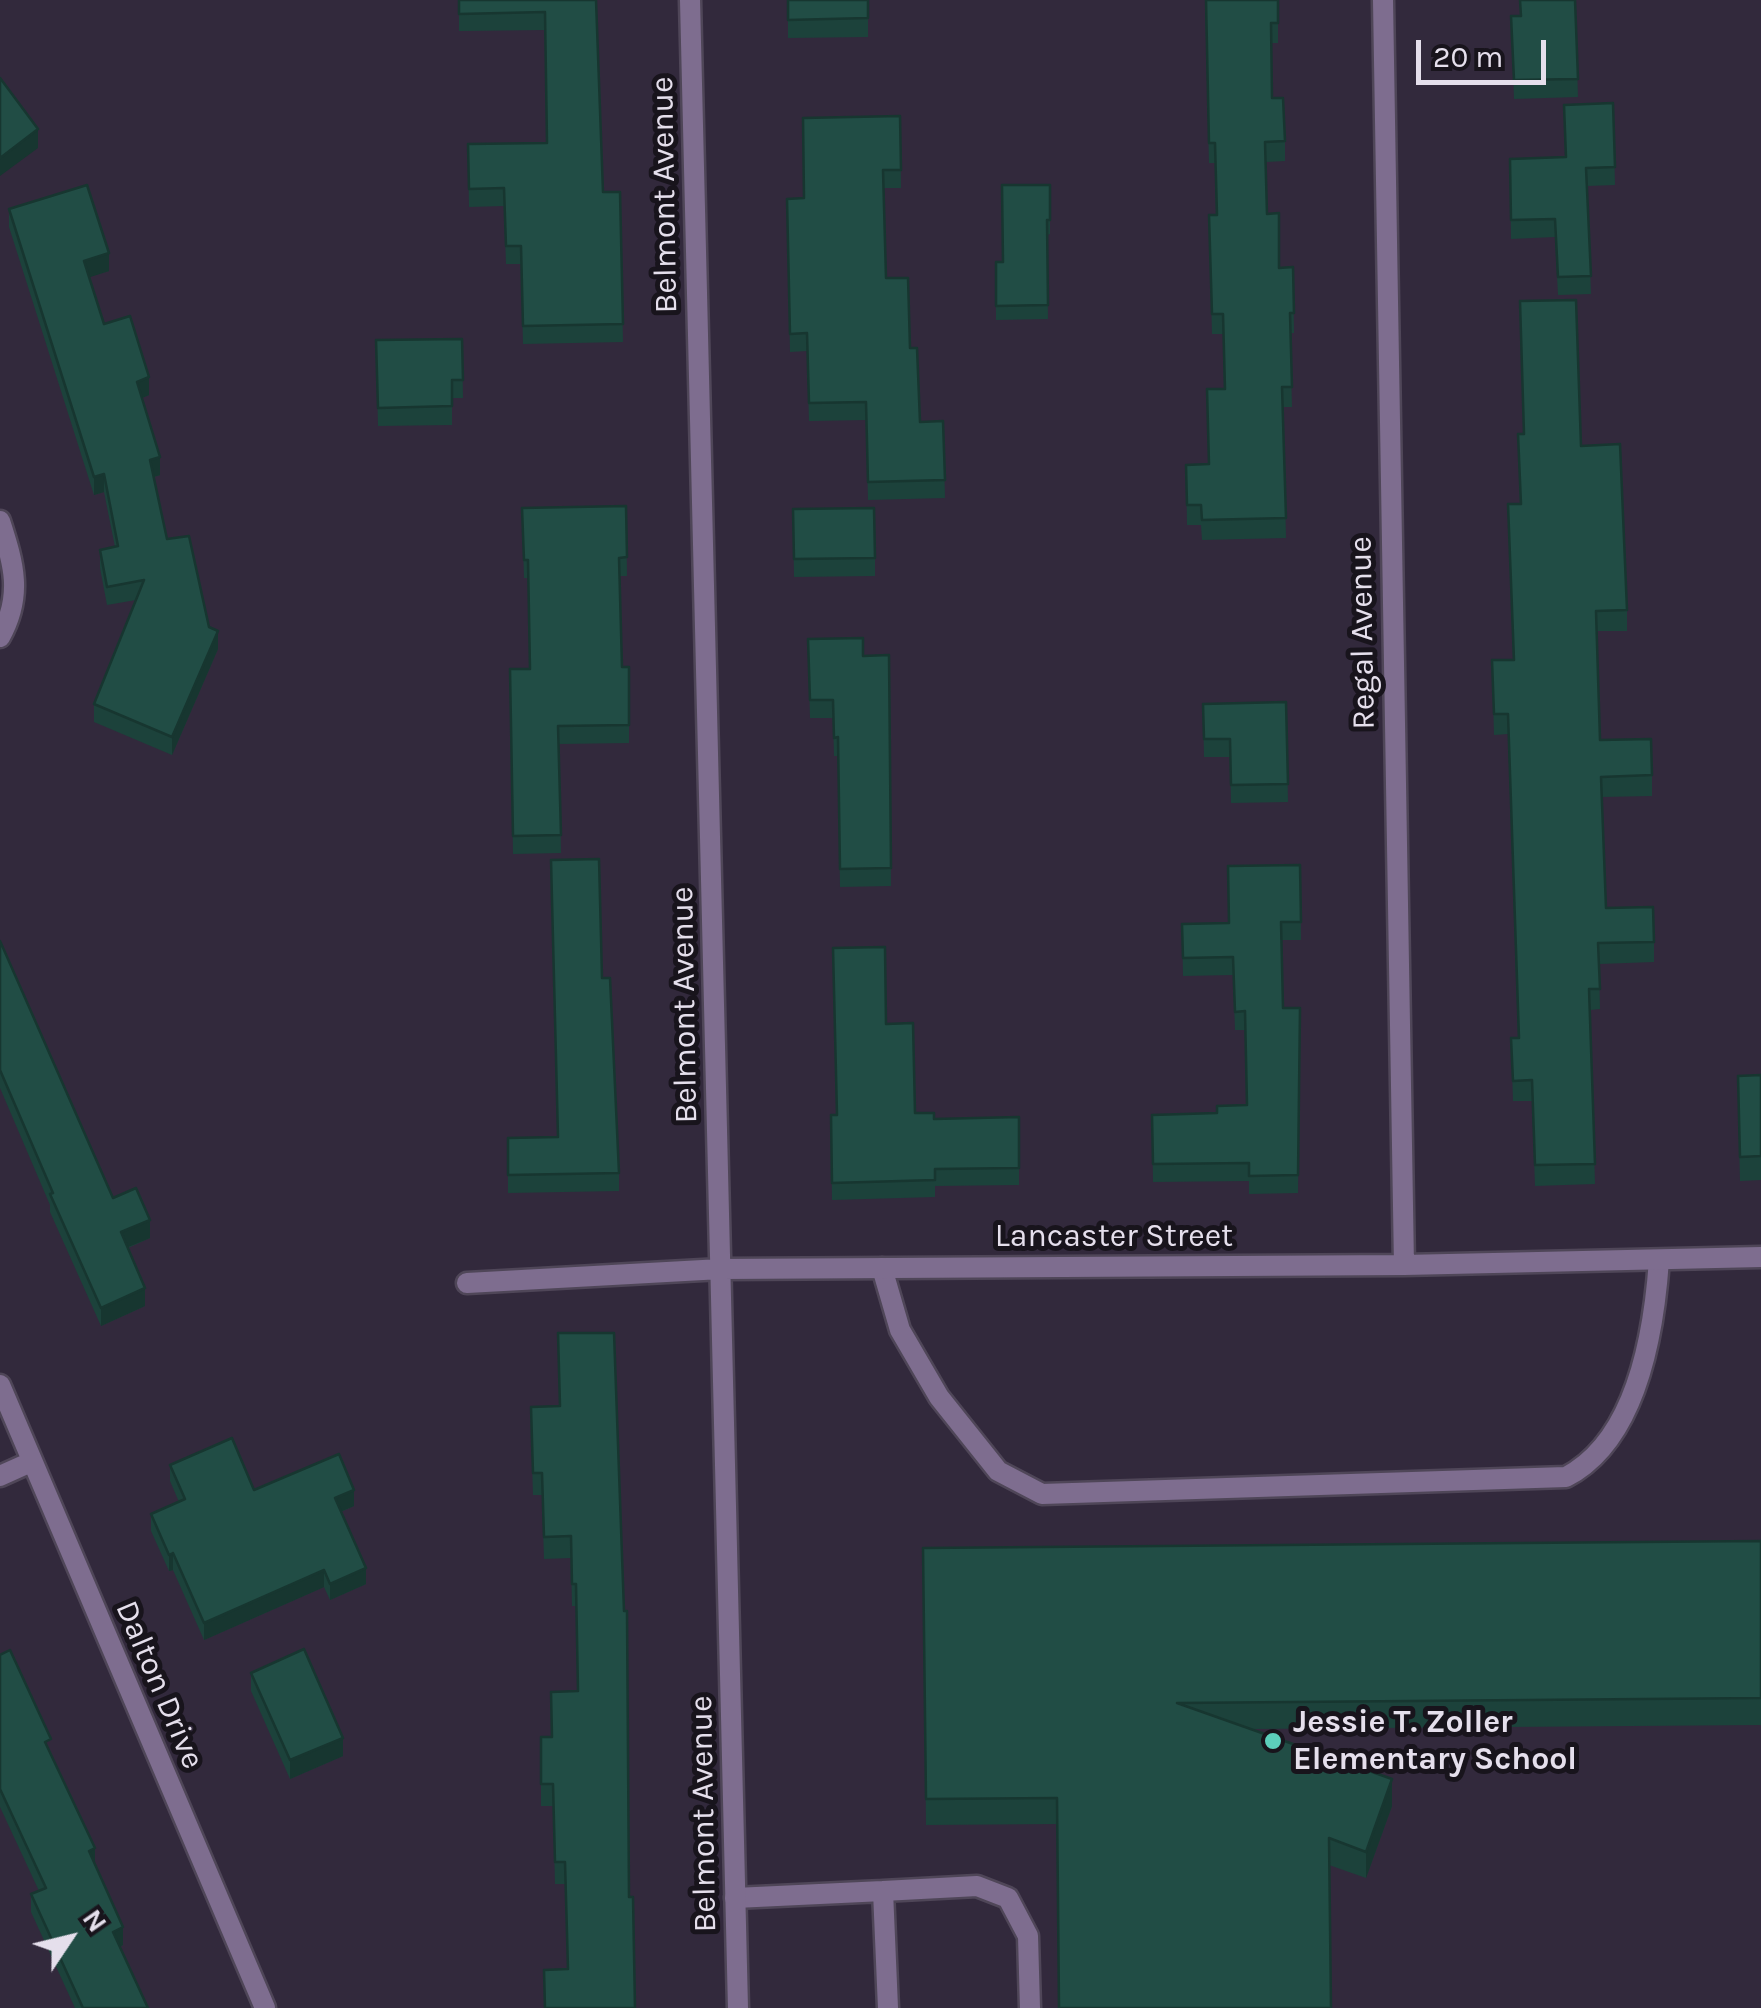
<!DOCTYPE html>
<style>
body{margin:0}
#map{position:relative;width:1761px;height:2008px;overflow:hidden;background:#32293c;font-family:Karla,sans-serif}
canvas{display:block}
.north{position:absolute;left:20px;top:1888px;width:100px;height:100px;-webkit-text-stroke:8px #18141c;paint-order:stroke;rotate:55deg;font-size:28px;font-weight:700;line-height:40px;text-align:center;color:#e5dfec}
.north::after{content:'';display:block;margin:auto;width:35px;height:45px;background:#e5dfec;clip-path:polygon(50% 0,100% 100%,50% 72%,0 100%)}
.scale{position:absolute;left:1416px;top:40px;width:130px;height:45px;box-sizing:border-box;border:5px solid #e5dfec;border-top:0;padding-left:12px;font-size:30px;line-height:35px;white-space:nowrap;color:#e5dfec;-webkit-text-stroke:8px #18141c;paint-order:stroke}
</style>
<div id="map">
<canvas width="1761" height="2008"></canvas>
<div class="north">N</div>
<div class="scale">20 m</div>
</div>
<script>
const c = document.querySelector('canvas').getContext('2d');
c.lineJoin = 'round';
function trace(path, color, width, dash) {
  c.strokeStyle = color;
  c.lineWidth = width;
  c.lineCap = dash ? 'butt' : 'round';
  c.setLineDash(dash || []);
  c.stroke(path);
}
function fill(path, color) {
  c.fillStyle = color;
  c.fill(path, 'evenodd');
}
function label(font, color, halo, rows, align = 'center') {
  c.font = font + ' Karla,sans-serif';
  c.lineWidth = 10;
  c.setLineDash([]);
  c.textBaseline = 'middle';
  c.strokeStyle = halo;
  c.fillStyle = color;
  for (const [text, x, y, turn = 0] of rows) {
    c.save();
    c.translate(x, y);
    c.rotate((+turn || 0) * Math.PI / 180);
    c.textAlign = isNaN(turn) ? turn : align;
    if (halo) c.strokeText(text, 0, 0);
    c.fillText(text, 0, 0);
    c.restore();
  }
}
const lane = new Path2D(`
 M882,1268l18,62 39,67 59,74 44,23 524,-17c71,-37 88,-145 93,-217
 M883,1891l94,-5 31,12 20,38 2,72
 M735,1898l148,-7 5,117`);
const street = new Path2D(`
 M690,0l48,2008
 M1383,0l21,1265
 M0,521c14,43 23,75 0,116
 M467,1283l254,-14 683,-4 357,-8
 M0,1385l265,623
 M0,1476l31,-14`);
trace(lane, '#4f4658', 25);
trace(street, '#4f4658', 25);
trace(lane, '#7e6d8f', 20);
trace(street, '#7e6d8f', 20);
fill(new Path2D(`
 M459,0h137l7,192h17l3,150 -100,2 -2,-80h-15l-2,-58 -35,1 -1,-63 79,-1 -2,-113 -86,1z
 M788,0h80v37l-80,1z
 M1205,0h73v43h-7l1,55 13,43v20l-19,1 1,52 12,54 14,-1 1,66h-4l2,74h-9l3,131 -84,2 -1,-15h-14l-1,-60 22,-1 16,-75 -1,-55h-11l-3,-119h7l-1,-52h-6z
 M1575,0l3,97 -64,2 -3,-83h9z
 M1613,103l2,82 -28,1 4,108 -33,1 -3,-58 -44,2 -1,-80 55,-2 -1,-52z
 M900,116l1,72h-17l2,90 24,70 10,74 23,-1 2,77 -77,2 -2,-80 -57,1 -2,-70 -17,1 -3,-153 17,-1z
 M1050,185v49l-3,1 1,84 -52,1v-58h7z
 M9,209l100,62 -20,6 15,47 45,71 -7,3 18,77 -6,2 13,62 51,110 -46,106 -78,-33v-18l42,-104 -29,5 -7,-37v-18l15,-3 -11,-55 -10,3 -85,-268z
 M462,339l1,59h-11v27l-74,1 -2,-86z
 M1518,434l63,12 46,164v21h-30l3,109 52,35v21l-51,1 5,111 48,34v20l-55,2 1,45 -10,1 5,174 -60,2 -3,-85h-19l-2,-63h7l-10,-304 -14,1 -2,-75h21l-5,-156h12z
 M626,506l1,70h-7l2,91h7v76l-70,1 2,109 -48,1 -3,-185h20l-2,-91h-4l-2,-70z
 M793,509l82,49v18l-81,1z
 M808,639l55,17 26,-1 2,231 -51,1 -2,-131h-4l-1,-38h-23z
 M1286,702l2,100 -57,1 -1,-46h-26l-1,-53z
 M1300,865l1,75h-20l2,68h17l-2,185 -49,1v-13l-96,1 -1,-67 65,-2 30,-8 -2,-75h-10l-2,-55 -50,1 -1,-52 47,-1z
 M0,941l113,257 37,40 -22,10 17,58 -44,20 -51,-114v-7l-50,-117z
 M602,978l17,195v18l-111,2v-55l50,-1z
 M886,1024l29,89 19,6 85,-2v68l-84,1v11l-103,3 -1,-85h5z
 M1761,1075v105l-21,1 -2,-81z
 M614,1333l-46,636 -3,-85h-10l-2,-78h-12v-69h11l26,-46 -2,-85h-4l-1,-48 -27,1 -2,-64h-9l-2,-66 28,-23z
 M170,1465l84,25 100,16 -13,6 25,72 -36,16 -6,-13 -120,53 -31,-70 -4,1 -18,-40v-17l28,-12 -9,-21z
 M1761,1541v184l-511,4 142,77 -26,72 -37,-13 -272,-41 -131,1 -3,-277z
 M0,1655l51,100 44,109 28,81 -3,2 28,61h-73l-44,-96v-18l8,-3 -39,-84z
 M251,1673l92,83 -53,23 -39,-88z`), '#1c423b');
fill(new Path2D(`
 M38,129v19l-38,28v-18z
 M109,253v18l-25,8v-18z
 M149,377v18l-12,5v-18z
 M160,457v18l-10,3v-18z
 M104,474v18l-10,3v-18z
 M218,631v18l-46,106v-18z
 M150,1220v18l-29,12v-18z
 M145,1288v18l-44,20v-18z
 M354,1490v16l-19,8v-16z
 M173,1553v17l-4,1v-16z
 M366,1568v16l-36,16v-16z
 M324,1570v17l-120,53v-17z
 M343,1738v18l-53,23v-19z
 M1392,1779v27l-26,72v-26z
 M95,1848v18l-6,-15z
 M123,1927v18l-10,5v-18z`), '#173630');
const building = new Path2D(`
 M459,0h137l7,192h17l3,132 -100,2 -2,-80h-15l-2,-58 -35,1 -1,-45 79,-1 -2,-131 -86,2z
 M788,0h80v18l-80,2z
 M1206,0h72v23h-7l1,75h11l2,43 -20,1 2,72 12,-1v55l14,-1 1,46h-4l2,74h-10l4,131 -84,2 -1,-15h-14l-1,-40 23,-1 -2,-75h18l-2,-75h-11l-3,-99h8l-2,-72h-6z
 M1520,0h55l3,79 -64,1 -3,-64h10z
 M0,78l38,51 -38,29z
 M1613,103l2,64 -29,1 5,108 -33,1 -3,-58 -44,1 -1,-61 56,-2 -2,-52z
 M900,116l1,54h-18l3,108h22l2,70h7l3,74 23,-1 2,59 -77,2 -2,-80 -57,1 -2,-70 -17,1 -3,-135 17,-1 -1,-80z
 M87,185l22,68 -25,8 20,63 26,-8 19,61 -12,5 23,75 -10,3 17,79 22,-3 20,91 9,4 -46,106 -78,-33 50,-124 -37,7 -7,-37 18,-4 -14,-72 -10,3 -85,-268z
 M1002,185h48v35h-3l1,85 -52,1v-44h7z
 M1576,300l5,146 39,-2 7,166 -31,1 4,129 51,-1 1,36 -51,2 5,131 47,-1 1,35 -56,1 2,46h-11l6,175 -60,1 -3,-85 -19,1 -2,-43h8l-11,-324h-14l-2,-54h22l-6,-156h13l-3,-70h6l-4,-133z
 M462,339l1,41h-11v26l-74,2 -2,-68z
 M626,506l1,51 -8,1 3,109h7v58l-71,1 3,109 -48,1 -3,-167h20l-2,-109h-4l-2,-52z
 M874,508l1,50 -81,1 -1,-50z
 M863,638v18l26,-1 2,213 -51,1 -2,-132 -4,1 -1,-38h-23l-2,-61z
 M1286,702l2,82 -57,1 -1,-46h-26l-1,-35z
 M599,859l3,119h8l9,195 -111,2v-37l50,-1 -7,-277z
 M1300,865l1,57h-20l2,86h17l-2,167 -49,1v-13l-96,1 -1,-49 65,-2v-7l30,-1 -2,-94 -10,1 -2,-55 -50,1 -1,-34 47,-1 -1,-57z
 M0,941l113,257 23,-10 14,32 -29,12 24,56 -44,20 -51,-114 3,-1 -53,-123z
 M885,947l1,77 27,-1 2,90h19v6l85,-2v51l-84,1v11l-103,3 -1,-68h6l-4,-167z
 M1761,1075v81l-21,1 -2,-81z
 M558,1333h56l10,278h3l2,286h4l2,111h-90l-1,-38 24,-1 -3,-107h-10l-2,-78h-12v-47h11l-1,-45 27,-1 -2,-107h-4l-1,-48 -27,1 -2,-64h-9l-2,-66 29,-1z
 M232,1438l22,52 85,-36 15,36 -19,8 31,70 -36,16 -6,-14 -120,53 -31,-70 -4,2 -18,-41 34,-15 -15,-34z
 M1761,1541v157l-584,5 215,76 -26,73 -37,-14 2,170h-272l-2,-210 -131,1 -3,-251z
 M304,1649l39,89 -53,22 -39,-87z
 M10,1650l41,89 -6,3 50,106 -6,3 34,76 -10,5 35,76h-65l-52,-114 15,-6 -46,-99v-134z`);
fill(building, '#214d45');
trace(building, '#173630', 2.5);
for (const [x, y, r, color] of [
 [1273,1741,10,"#5ccebb"]
]) {
  const dot = new Path2D();
  dot.arc(x, y, r, 0, 2 * Math.PI);
  c.fillStyle = color;
  c.fill(dot);
  trace(dot, '#18141c', 4);
}
label('32px', '#e5dfec', '#18141c', [
 ["Belmont Avenue",665,195,-91],
 ["Regal Avenue",1363,633,-91],
 ["Belmont Avenue",685,1005,-91],
 ["Lancaster Street",1114,1237],
 ["Dalton Drive",159,1685,67],
 ["Belmont Avenue",704,1814,-91]
]);
label('bold 32px', '#e5dfec', '#18141c', [
 ["Jessie T. Zoller",1293,1723],
 ["Elementary School",1293,1760]
], 'left');
</script>
